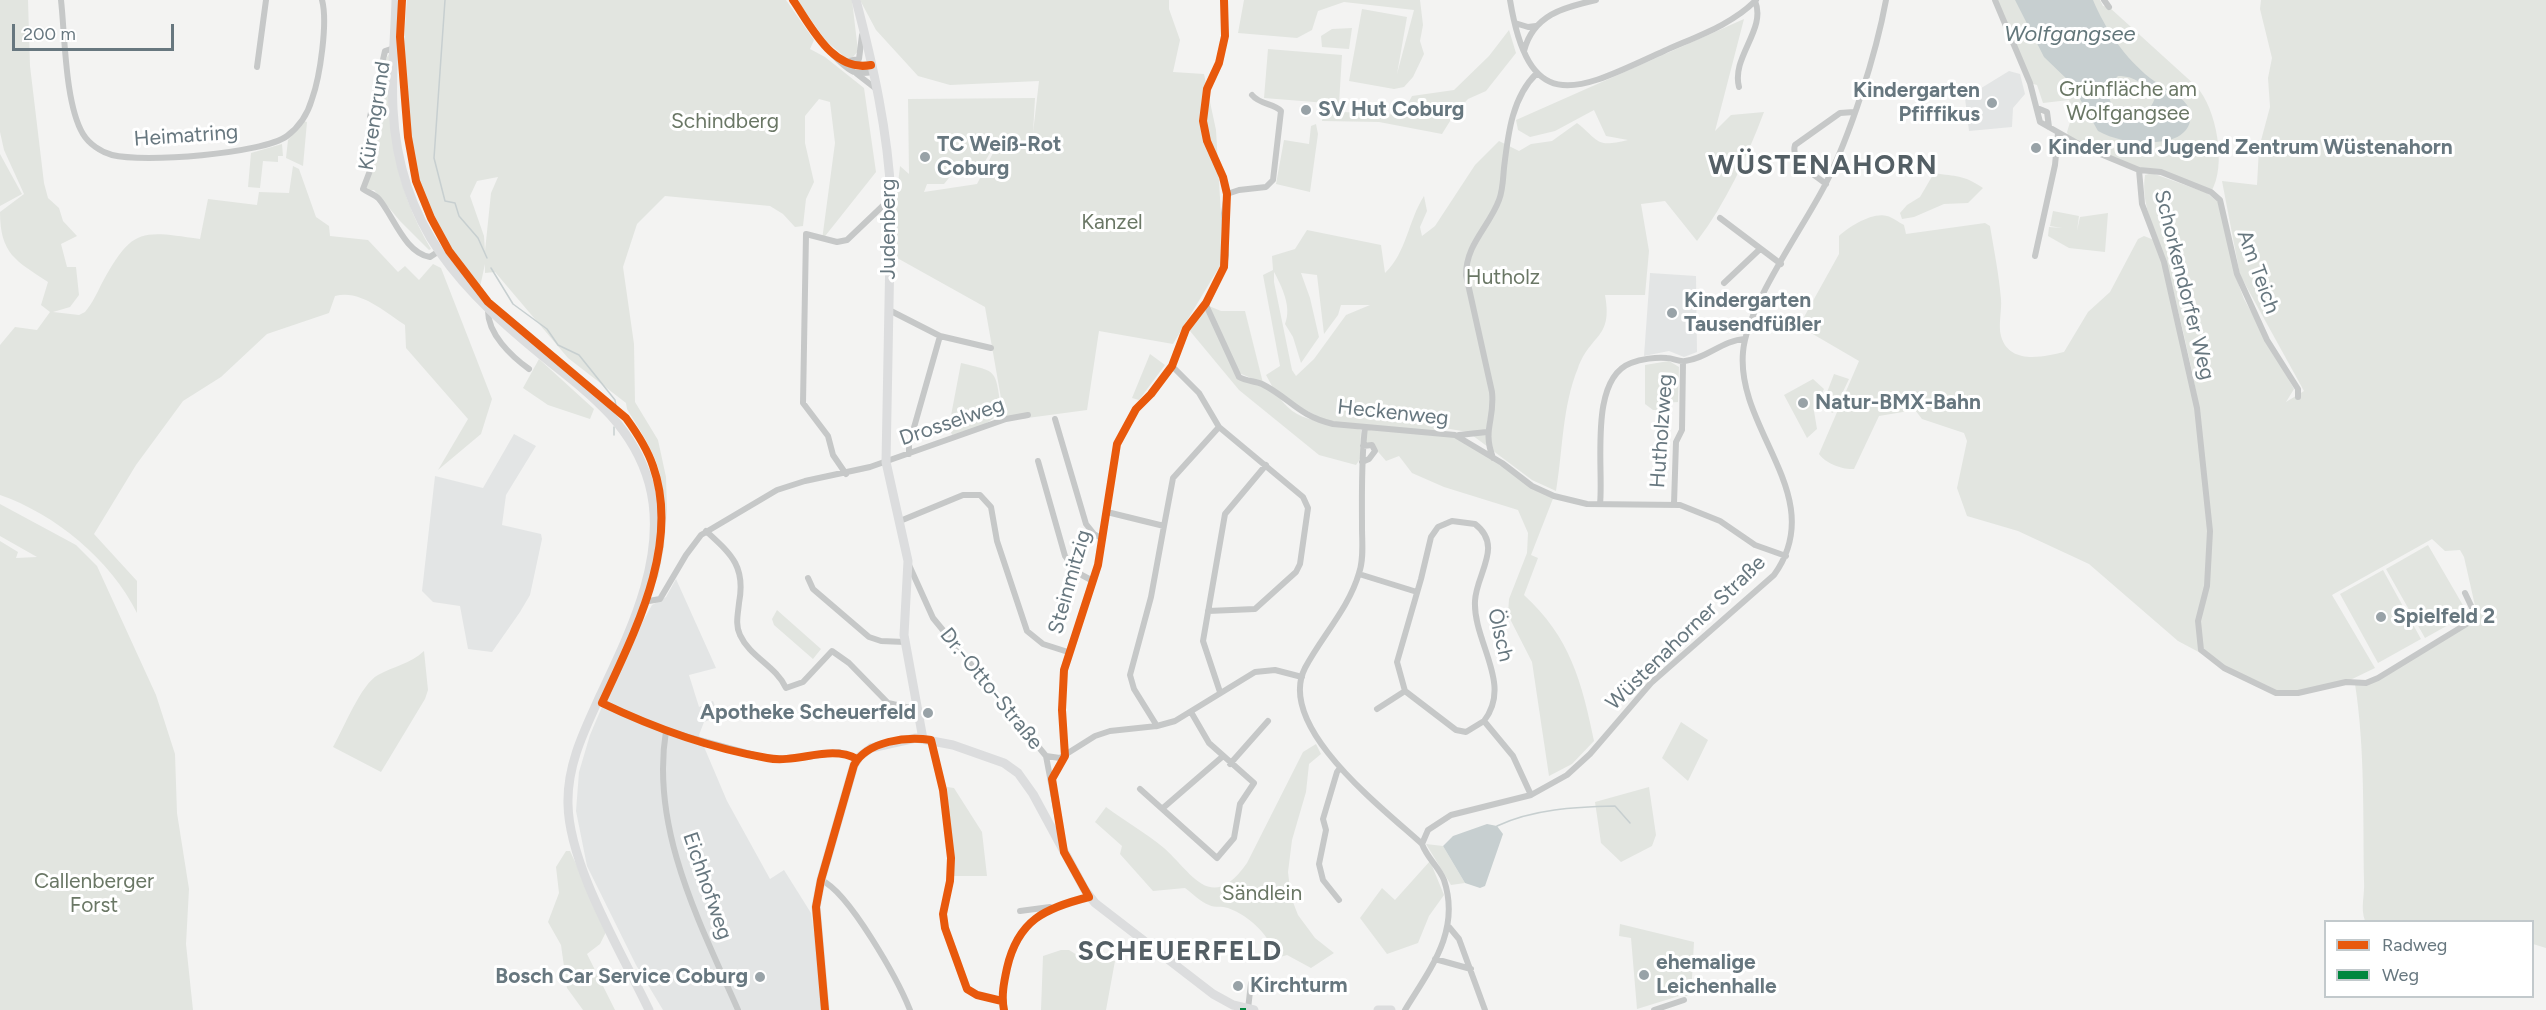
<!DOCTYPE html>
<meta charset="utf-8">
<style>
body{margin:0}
#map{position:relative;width:2546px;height:1010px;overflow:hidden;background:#f3f3f2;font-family:Figtree,sans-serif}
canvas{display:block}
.legend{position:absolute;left:2324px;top:920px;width:210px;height:78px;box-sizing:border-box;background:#fff;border:2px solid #c2c9cc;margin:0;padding:8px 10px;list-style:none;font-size:18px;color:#67777f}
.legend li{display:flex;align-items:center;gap:12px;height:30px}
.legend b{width:30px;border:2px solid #c2c9cc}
.scale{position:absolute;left:12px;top:24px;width:162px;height:27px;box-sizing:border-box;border:3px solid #67777f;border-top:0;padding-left:8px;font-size:18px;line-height:21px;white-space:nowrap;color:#67777f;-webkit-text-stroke:4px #fff;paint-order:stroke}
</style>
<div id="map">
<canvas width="2546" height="1010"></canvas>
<ul class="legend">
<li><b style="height:8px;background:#e8590c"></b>Radweg</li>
<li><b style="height:8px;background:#00873e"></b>Weg</li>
</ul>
<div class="scale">200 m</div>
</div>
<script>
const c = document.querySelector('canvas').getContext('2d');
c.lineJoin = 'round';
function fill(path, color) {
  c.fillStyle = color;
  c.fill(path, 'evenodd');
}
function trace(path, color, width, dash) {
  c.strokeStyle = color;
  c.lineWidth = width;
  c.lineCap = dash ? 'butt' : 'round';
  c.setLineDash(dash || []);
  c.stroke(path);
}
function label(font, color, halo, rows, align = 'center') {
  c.font = font + ' Figtree,sans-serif';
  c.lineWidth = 6;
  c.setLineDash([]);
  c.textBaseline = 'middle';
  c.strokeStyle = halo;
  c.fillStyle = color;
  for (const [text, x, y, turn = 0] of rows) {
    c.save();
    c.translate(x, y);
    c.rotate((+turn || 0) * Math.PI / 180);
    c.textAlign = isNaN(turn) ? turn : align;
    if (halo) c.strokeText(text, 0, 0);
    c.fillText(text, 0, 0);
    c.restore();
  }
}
fill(new Path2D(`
 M2009,71l11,3 5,20 -12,14 -1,19 -43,4 -4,-33z
 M1650,273l46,3 1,76 -13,5 -15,-6 -25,5z
 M514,434l22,12 -30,49 -4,30 39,9 1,5 -12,56 -10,17 -28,40 -24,-3 -8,-43 -27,-4 -11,-11 13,-115 48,12z
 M676,579l40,89 -27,7 10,32 14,-6 6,15 -15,6 -5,13 28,66 43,78 14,-9 27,43 10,71 1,26h-159l-27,-45 -49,-99 -11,-55 3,-39 11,-37 34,-80 28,-50 14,-8z`), '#e3e5e5');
fill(new Path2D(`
 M0,0h28l2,66 14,117 4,15 11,10 4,13 14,15 -16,8 6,23h9l3,28 -9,12 -17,5 26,3 6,-3c7,-8 12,-19 17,-29 30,-55 38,-53 98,-44l8,-40 49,6 2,-13 30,1 4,-27 6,3 17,48 13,9 1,10 38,4 30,32 7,-6 14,14 14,-16 8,4 51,131 -11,35 -43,36 30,-51 -62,-71 -1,-23c-20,-13 -45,-36 -70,-29l-6,17 -62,21 -46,43 -38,24 -47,64 -42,69 43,47v32c-26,-53 -82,-99 -137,-118v-150l15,-18 22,3 13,-18 -9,-7 7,-23c-32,-21 -48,-28 -48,-70l24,-18 -20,-44 -4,-18z
 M407,0h379l28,40 -4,9 15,8 39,31 12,84 -54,68 13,-97 -5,-41 -11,-3 -14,17v27l9,39 -8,17 -3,27 -8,1 -12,-13 -13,-8 -105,-10 -28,28 -14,43 11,77 1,58 23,38 8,37 1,33 -3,37 -6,31 -3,-2c6,-31 11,-64 6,-96 -4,-26 -21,-49 -34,-71l-1,-6 -58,-45 -73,-86 -10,1v-9l-5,23c-10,-11 -21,-23 -30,-35 -51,-72 -50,-168 -43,-252zM498,177l-7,16 -6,58 -1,-15 -14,-40 7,-15z
 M797,0h55l6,51 -5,6 -7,1 -20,-17z
 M860,0h309v9l11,31 -7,32 31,2 12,56 7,119 -2,15 -48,80 -74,-13 -12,79 -82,11 -20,-114 -95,-53 10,-88 9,8 -1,-75 127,-1 -2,35 6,-52 -89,4 -32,-9 -42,-46zM991,151h27l-25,2 -16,31 -53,8 3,-8h17l9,-11 -4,-3 2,-6 32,1z
 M1244,0h176l3,25 -3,16 4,13 -11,23 -9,10 -10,2 -45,-8 13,-72 45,8 -10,57 17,-64 -70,-8 -26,9 -6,19 -15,8 -59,-5z
 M1995,0h105l3,6 6,1 87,79c21,23 31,80 15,106l-50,-20 -22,-2 -69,-29 -3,-9 5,-16 -3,-16 -26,3 -6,-18 -7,-2z
 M2261,0h285v948l-13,-4 -1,-22 -167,-1c-5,-13 0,-26 -1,-40 -1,-63 1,-133 -9,-197l11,-1 107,-63 3,-10 -12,-53 -4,-7 -15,1 -13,-12 -100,56 43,73 -29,14 -28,7 -42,4 -98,-52 -89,-77 -71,-33 -51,-15 -10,-28 10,-47 -3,-8 -42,-14 -7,-9 -36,6 -25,53c-11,1 -29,-6 -35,-15l40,-93 -60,-35 40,-72v-18c10,-9 33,-24 48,-20 5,1 11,6 17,9l2,9 79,-11 5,3c4,24 9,49 11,73 1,12 -3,26 0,37 8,29 42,21 63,16l24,-40 22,-20 28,-53 6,-3 10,4 9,21 36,146c-9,-48 -20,-96 -33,-143 -8,-31 -26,-56 -21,-89l7,-2 55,20 11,9 17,73 9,24 50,90 -8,13 18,-11 -64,-116 -18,-94 35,4 2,-37 11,-41 -2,-29 4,-20 -12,-49z
 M1744,19l-29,112 16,-16 33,-3c-17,45 -38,91 -67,129l-32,-40 -24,3 8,47 -4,44h-40c8,44 -14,38 -27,73 -16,39 -15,82 -22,123l-24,-11 -64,-48 -24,-4v5l11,2 70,46 29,15 -23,59 7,3 -14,37c46,42 58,87 70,146l-22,23 -23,12 -17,-114 -24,-47 1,-16 18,-46 1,-20 -10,-23 -74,-23 -32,-14 -13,-17 -13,5 -12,-14 -11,-1 2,-19 -32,-3 -54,-27c22,32 54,21 82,33l-1,29 -4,6 -37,-10 -80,-65 -49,-59 -4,-2 20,-26 33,74 33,9 -6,-11 14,-9 -17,-91 10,-5 -1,-14 23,-7 12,-19 74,15 4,28c22,-21 23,-52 39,-77l3,15 -7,16 2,9 13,-10 40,-61 24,-24 20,10 12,-7 21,-3 25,-18c23,18 18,25 51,17l-22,-4 -12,-26 -39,21 -25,6 -12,-7 -2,-10zM1274,272c8,15 18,35 11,52l8,13 8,26 18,-26 -9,-39 -9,-25 16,2 7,59 14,-19 3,-10h29l-24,10 -32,44 -18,17 -4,-6 -18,-88z
 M1352,28l-3,21 -27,-2 -1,-11 11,-7z
 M1509,30l7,23 -30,38 -18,8 -13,14 -13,21 -63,-12 -57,-1 2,-10 78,4 10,-19 42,-6 35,-34z
 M1268,49l74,6 -3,49 -75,-6z
 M390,53c-3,73 3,131 41,196l-2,1 -29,-29 -26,-31h-8l-1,-7c14,-20 6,-41 8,-63 0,-13 7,-24 9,-36 2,-11 0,-22 8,-31z
 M304,121l3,1 -4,44 -17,-8 2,-18z
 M1316,124l2,10 -8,58 -34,-8 8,-44 25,4 2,-18z
 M282,144l1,12h-5v6l-15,-1 -3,27 -12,-1 3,-34z
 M0,154l22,40 -22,12z
 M1934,173c23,4 28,1 49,15l-15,15 -24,1 -30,13 -12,2 -2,-6 7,-8 13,-8z
 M2053,211l26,5 -2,15 3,-14 28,-4 -3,39 -36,-4 -21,-12 1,-9 13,1 -12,-2z
 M1209,306l12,5h24l18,72 -24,-10z
 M1150,354l15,11 -26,35 -7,-2z
 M539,359l55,50 -4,10 -42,-14 -25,-17z
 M1669,361l10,6 -1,35 -14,1 -5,7h-6l-8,-6v-39z
 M961,363c37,9 34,6 40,44 -5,18 -33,23 -49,28l-3,-9z
 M1834,374l15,5 -16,34 -12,-5z
 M1813,379l11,10 -10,22 3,18 -10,9 -23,-43z
 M0,504l76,41 21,21 59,129 19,59 2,59 12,76 -3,55 7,66h-193v-469l18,11 -2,6 21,-1 -37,-21z
 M2428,545l40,69 -43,24 -39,-69z
 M2383,570l38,69 -43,24 -38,-69z
 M777,610l44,39 -8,10 -39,-34 -2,-6z
 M424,651l4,39 -3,9 -44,73 -48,-25c11,-19 28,-63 45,-72 16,-9 32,-11 46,-24z
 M1681,722l27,18 -20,41 -26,-23z
 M1316,744l5,10 -12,10 -3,28 -14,48 -4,32 3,25 7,18 17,23 19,15 -23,15 -24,-13 -10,3c-7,-22 -27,-42 -49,-50 -6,-2 -13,0 -19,-3 -8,-3 -16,-11 -24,-17l-32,3 -33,-37 2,-8 -27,-24 11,-15c19,14 40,26 58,41 29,26 47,66 83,15l56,-111z
 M947,787l7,1 28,44 5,44h-33z
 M1649,787l7,48 -4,11 -31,16 -20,-19 -6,-41z
 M1426,844l17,2 22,37 -14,2z
 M566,851h4l37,79 -7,14 -13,10 28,56h-32l-16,-22 -6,-43 -13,-23 11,-29 -3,-26z
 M1430,861l14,34 -15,21 -11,27 -31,11 -27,-36 22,-30 13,12z
 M1620,924l74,18 -3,54h-12l-42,13 -6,-71 -12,-2z
 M1061,950h8l13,8 33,3 -9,49h-65l2,-54z`), '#e2e5e0');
fill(new Path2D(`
 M2015,0h78c12,29 32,58 57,78 10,8 30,16 37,27 10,18 -3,33 -22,36 -22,3 -47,1 -67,-10l-27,-48 -27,-26zM2118,76c18,0 26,9 37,22 -14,40 -67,6 -37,-22z
 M1487,824l10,2 6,8 -18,52 -5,2 -15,-5 -22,-37 10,-10z`), '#c7cfd0');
trace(new Path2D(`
 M445,0l-11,158 11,43 10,2 4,13 19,22 9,20
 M491,268l22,36 34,25 11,16 21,10 36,45 1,6
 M614,435v-8
 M1497,826c36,-17 78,-19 118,-20l15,17`), '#c7cfd0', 1.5);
trace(new Path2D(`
 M61,0c4,36 4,104 22,134 6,10 18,18 29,21 31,8 150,-1 175,-19 12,-9 21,-23 25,-37 8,-22 16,-77 10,-99
 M793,0c13,19 40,62 61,72 6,2 13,1 19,0
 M1224,0l1,36 -6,27 -12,26 -4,32 4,20 16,36 4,17 -3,19 2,42 -2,12 -18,38 33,72c7,4 16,4 23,7 28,14 36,32 71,40l122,11 47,28 30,23 22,10 33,8 93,1 40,16 35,24 31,11
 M1510,0c20,121 70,89 154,51 31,-14 68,-26 92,-51
 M1995,0l35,83 10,39 46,26 53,22 22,2 50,20 9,8 17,74 30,66 31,49v8
 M2104,0l5,7
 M1515,23l13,4 8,-1
 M394,48l-9,3 -15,66 1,51 -8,21c5,4 12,5 16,10 15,18 26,54 51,58l9,-6
 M1524,51c9,-36 40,-44 72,-51
 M843,62l16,-3 3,-24
 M849,64l22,1
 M257,67l9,-67
 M857,74l18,14
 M1739,87c-8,-30 28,-58 16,-86
 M2037,108l10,4 2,15
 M2139,170l3,34 22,58 33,146 13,123 -3,55 -9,35 3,29 23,18 52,25h22l48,-11 20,1 12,-5 95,-58 1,-8 -9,-19
 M1826,184c-12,-10 -36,-22 -31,-39l45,-32 14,-1
 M1227,194l12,-4 27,-3 7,-7 8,-69c-7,-8 -21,-6 -29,-16
 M1720,218l61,46
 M2035,256l20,-91 3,-32
 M1724,283l36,-34
 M889,310l51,26 51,12
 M488,311c0,23 23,45 41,58
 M1055,419l31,105 8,10 9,5
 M1365,427c-4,34 -3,67 -3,101 0,14 2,31 -3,45 -10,35 -37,63 -54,95 -30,59 80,142 117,176
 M1459,435l28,-3
 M909,454v-9l31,-109
 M1493,458c-11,-29 2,-37 -1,-66l-26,-117c0,-31 23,-48 33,-75 4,-10 4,-22 5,-32 4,-34 8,-71 33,-95
 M1038,461l27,95 13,17 15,8
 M1362,462l7,-3 6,-8 -3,-6 -9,1
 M846,474l-13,-19 -5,-19 -25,-33 3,-169 31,8 10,-2 44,-42
 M1600,504c4,-35 -12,-125 31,-141 10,-4 25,-6 36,-5 6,0 12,4 18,3 21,-2 38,-21 60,-22
 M1674,504l2,-62 6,-12 1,-68
 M1107,512l57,14 -13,71 -21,78 4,14 23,37
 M900,521l63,-26h17l11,12 6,34 30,90 16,13 25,8
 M1164,526l9,-48 46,-51 -20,-34 -27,-27
 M706,531c25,23 40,35 33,72 -1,11 -4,22 1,32 10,22 36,31 46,53l17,-6 29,-31 17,12 39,40 31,7
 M909,565l24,53 113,138 17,90
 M1359,574l58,18
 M808,578l5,11 56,48 12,4 24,1
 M640,599l9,2 11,-2 26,-44 15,-20 76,-45 28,-9 65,-14 136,-48 22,-4
 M1208,611l47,-2 41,-37 4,-8 8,-56 -5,-11 -84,-70
 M1220,692l-17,-51 22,-127 41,-49
 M597,701l69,30 103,28 31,-1 39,-6 18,7
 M1377,709l28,-18
 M1484,721l-18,11 -10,-2 -51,-39 -8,-29 24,-83 10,-42 7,-10 14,-6 23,3c29,22 1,50 0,77 -2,41 38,83 9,120l29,35 18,39
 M666,731c-16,98 34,192 72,279
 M931,740l12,50 8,68 -1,23 -7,33 2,14 22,61 10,6 25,6
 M1046,756l14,2 35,-22 15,-5 47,-5 18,-5 80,-49 20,-2 27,7
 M1065,756l-3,-46 2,-40 34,-105 19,-121 12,-23
 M1230,764l38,-43
 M1052,778l13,-22
 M1140,789l77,69 17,-20 6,-34 14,-21 -45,-40 -18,-31
 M1163,808l59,-51
 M821,880c28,12 77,100 89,130
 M1339,900l-16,-20 -4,-16 7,-34 -3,-11 14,-47 3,-4
 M1020,911l30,-4
 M1449,927l10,12 26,71
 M1435,959l36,10
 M1248,1009l3,-26
 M1004,1010c-3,-14 0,-28 3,-42 11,-48 38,-60 82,-71
 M1405,1010c25,-41 56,-79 39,-130 -5,-13 -17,-22 -22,-36l6,-14 23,-15 80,-20 36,-20 23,-21 61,-71 123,-108c56,-78 -38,-144 -31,-223 4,-47 59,-122 82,-167 25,-49 51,-130 61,-185
 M1654,1010l30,-10`), '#c6c8c8', 6);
trace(new Path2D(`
 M396,0c-1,36 -5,72 -3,109 6,119 69,182 157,253 43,34 83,65 99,121 20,72 -19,149 -49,213 -16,35 -33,69 -32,108 1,62 54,149 81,206
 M856,0c17,65 32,131 35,198l-5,264 22,99 -4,74 19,104
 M825,1010l-9,-103 5,-27 33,-115 5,-8 12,-9 45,-10 37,7 51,18 14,10 15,21 52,96 10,13 118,91 20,11 21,5
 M1378,1010h13`), '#dcddde', 9);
trace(new Path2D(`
 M1243,1010v-2`), '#00873e', 6, [12, 6]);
trace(new Path2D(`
 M402,0l-2,37 8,100 8,44 15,37 18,33 39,51 138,116c11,15 21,30 27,48 28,79 -19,167 -51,237 52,25 108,45 165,55 30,6 63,-14 90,1
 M793,0c18,26 40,73 78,65
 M825,1010l-9,-103 5,-27 33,-115c13,-24 53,-29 77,-25l12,50 8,68 -1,23 -7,33 2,14 22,61 10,6 25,6
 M1004,1010c-3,-14 0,-28 3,-42 11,-48 38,-60 82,-71l-25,-45 -12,-73 13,-23 -3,-46 2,-40 34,-105 19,-121 19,-35 15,-15 21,-28 14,-37 20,-26 18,-36 3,-73 -4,-17 -16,-36 -4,-20 4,-32 12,-26 6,-27 -1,-36`), '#e8590c', 8);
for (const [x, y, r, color] of [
 [1992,103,6,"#98a2a7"],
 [1306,110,6,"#98a2a7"],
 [2036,148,6,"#98a2a7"],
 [925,157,6,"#98a2a7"],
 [1672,313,6,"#98a2a7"],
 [1803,403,6,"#98a2a7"],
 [2381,617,6,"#98a2a7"],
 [928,713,6,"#98a2a7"],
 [1644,975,6,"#98a2a7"],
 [760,977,6,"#98a2a7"],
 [1238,986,6,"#98a2a7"]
]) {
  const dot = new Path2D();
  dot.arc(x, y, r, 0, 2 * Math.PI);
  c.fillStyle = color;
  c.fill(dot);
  trace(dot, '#fff', 2);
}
label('21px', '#6a7765', '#fff', [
 ["Grünfläche am",2128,90],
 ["Wolfgangsee",2128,114],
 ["Schindberg",725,122],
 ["Kanzel",1112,223],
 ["Hutholz",1503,278],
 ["Callenberger",94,882],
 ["Forst",94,906],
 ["Sändlein",1262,894]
]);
label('bold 21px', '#67777f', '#fff', [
 ["Kindergarten",1980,91,"right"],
 ["Pfiffikus",1980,115,"right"],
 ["SV Hut Coburg",1318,110],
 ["TC Weiß-Rot",937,145],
 ["Coburg",937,169],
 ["Kinder und Jugend Zentrum Wüstenahorn",2048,148],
 ["Kindergarten",1684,301],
 ["Tausendfüßler",1684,325],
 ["Natur-BMX-Bahn",1815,403],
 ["Spielfeld 2",2393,617],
 ["Apotheke Scheuerfeld",916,713,"right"],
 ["ehemalige",1656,963],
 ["Leichenhalle",1656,987],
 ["Bosch Car Service Coburg",748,977,"right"],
 ["Kirchturm",1250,986]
], 'left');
label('21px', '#67777f', '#fff', [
 ["Kürengrund",375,116,-81],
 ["Heimatring",186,136,-4],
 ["Judenberg",889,229,-90],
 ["Am Teich",2258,272,70],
 ["Schorkendorfer Weg",2184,285,76],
 ["Heckenweg",1393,413,6],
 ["Drosselweg",952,422,-19],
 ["Hutholzweg",1662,431,-86],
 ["Steinmitzig",1070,582,-74],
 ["Wüstenahorner Straße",1686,633,-44],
 ["Ölsch",1500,635,77],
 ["Dr.-Otto-Straße",991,689,51],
 ["Eichhofweg",707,886,71]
]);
label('italic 22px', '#63777b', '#fff', [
 ["Wolfgangsee",2070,35]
]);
c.letterSpacing = '1.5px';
label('bold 27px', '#545f65', '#fff', [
 ["WÜSTENAHORN",1823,166],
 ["SCHEUERFELD",1180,952]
]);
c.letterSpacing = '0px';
</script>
